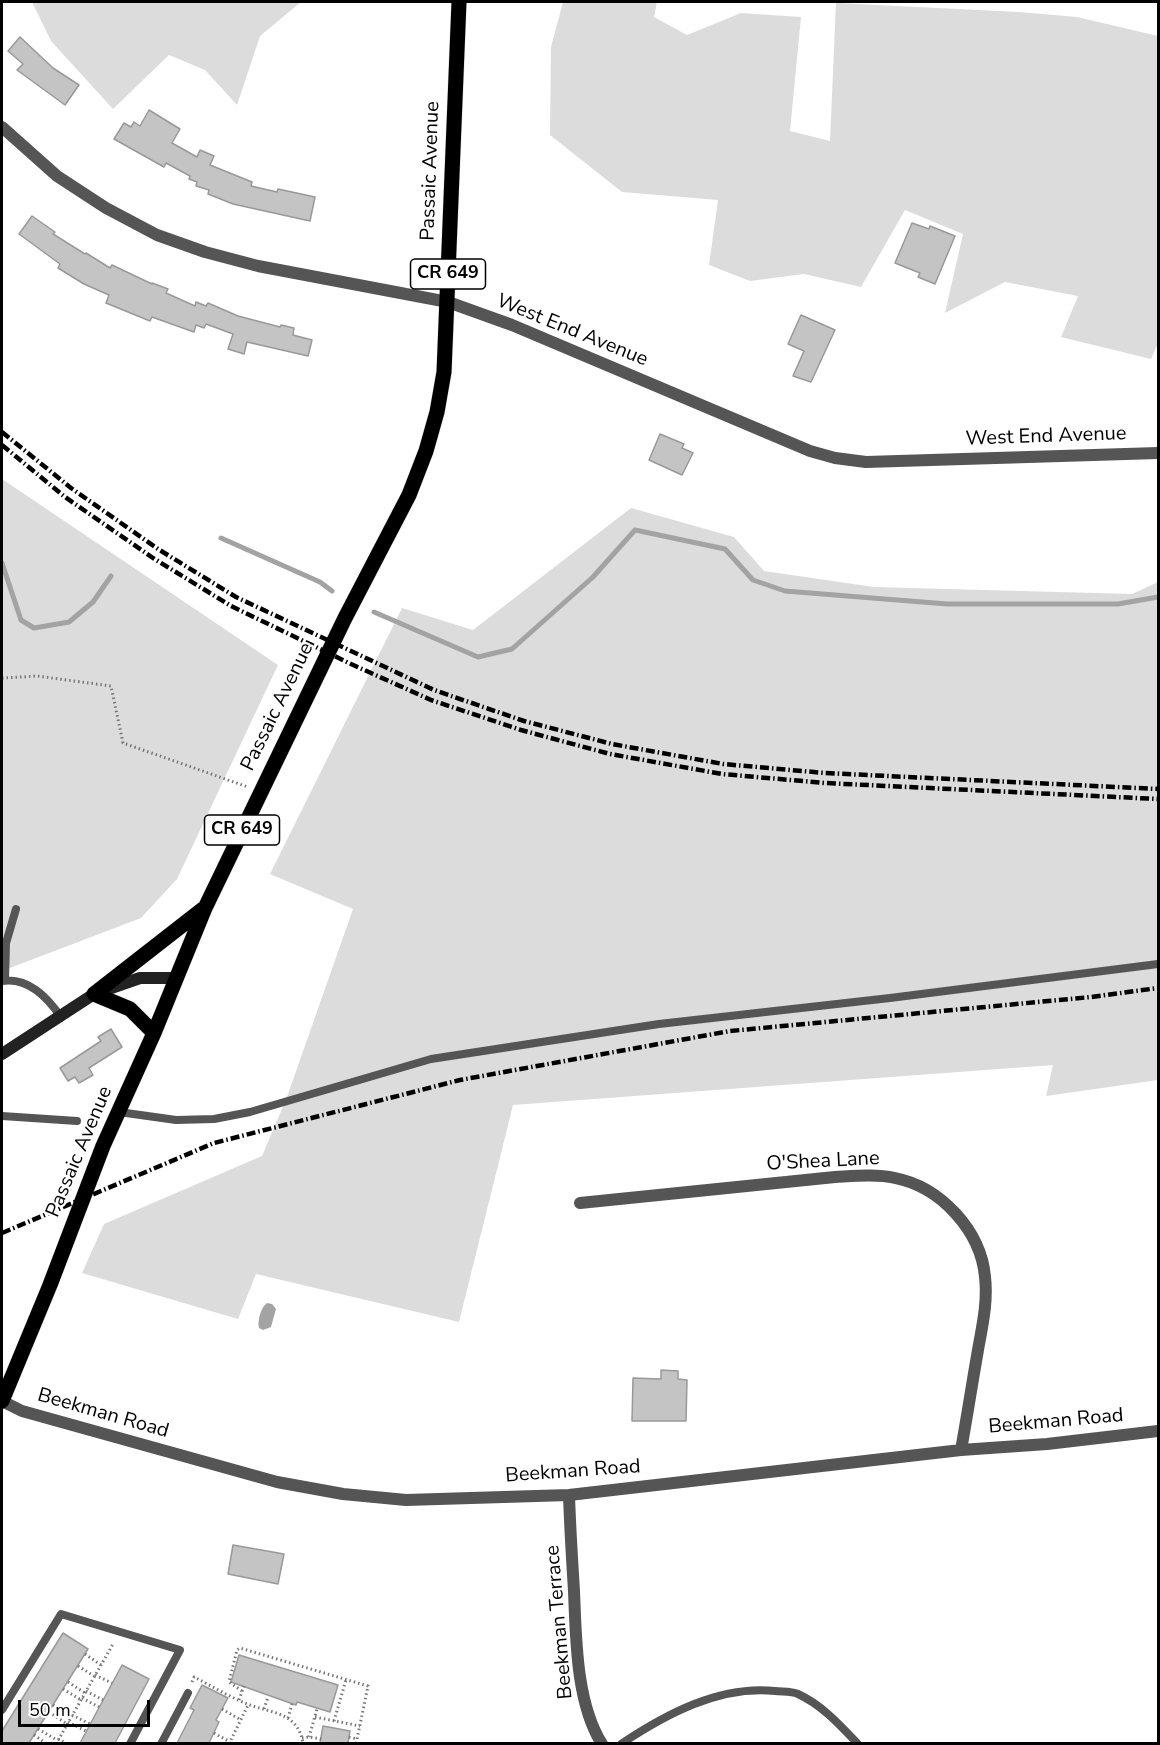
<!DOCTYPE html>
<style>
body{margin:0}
#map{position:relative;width:1160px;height:1745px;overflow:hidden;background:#fff;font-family:"Nunito Sans",sans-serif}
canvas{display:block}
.frame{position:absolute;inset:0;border:3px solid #000;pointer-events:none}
.scale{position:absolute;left:18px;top:1700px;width:132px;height:27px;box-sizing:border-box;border:3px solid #000;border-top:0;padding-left:8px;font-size:18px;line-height:21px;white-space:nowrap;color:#000;-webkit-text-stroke:4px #fff;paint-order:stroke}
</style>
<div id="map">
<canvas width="1160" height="1745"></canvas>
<div class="frame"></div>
<div class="scale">50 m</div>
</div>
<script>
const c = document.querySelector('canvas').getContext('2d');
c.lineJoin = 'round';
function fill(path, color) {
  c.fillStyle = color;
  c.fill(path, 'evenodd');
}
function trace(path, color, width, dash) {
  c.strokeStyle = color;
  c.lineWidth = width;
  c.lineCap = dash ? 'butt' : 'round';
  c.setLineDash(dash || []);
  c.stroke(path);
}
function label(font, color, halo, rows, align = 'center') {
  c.font = font + ' "Nunito Sans",sans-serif';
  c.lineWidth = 4.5;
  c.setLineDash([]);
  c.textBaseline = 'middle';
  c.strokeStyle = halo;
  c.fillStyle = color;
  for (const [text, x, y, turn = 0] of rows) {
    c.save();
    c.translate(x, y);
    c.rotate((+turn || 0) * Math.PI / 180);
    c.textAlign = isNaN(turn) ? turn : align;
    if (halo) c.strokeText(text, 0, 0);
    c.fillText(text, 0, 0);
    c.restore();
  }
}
fill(new Path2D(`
 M32,2h269l-41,34 -23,69 -32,-35 -36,-15 -56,54 -62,-68z
 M563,2h94l-3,15 33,18 54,-22 60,4 -11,114 40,10 6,-138 183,9 58,5 81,19v307l-7,16 -90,-22 17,-41 -73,-14 -60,31 18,-79 -58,-24 -44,77 -57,-13 -54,7 -41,-16 9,-65 -96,-8 -72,-57 1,-88z
 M2,479l276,186 -101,214 -36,39 -139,53z
 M631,508l103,29 30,34 110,16 258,7 26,-12v498l-112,16 7,-31 -540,40 -54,217 -203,-48 -18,45 -156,-46 22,-49 158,-68 25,-59 66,-188 -83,-35 132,-266 71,22z`), '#dcdcdc');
fill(new Path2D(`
 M267,1303l5,1 4,5 -5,18 -8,3 -4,-2c-2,-7 2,-21 8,-25z`), '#a3a3a3');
trace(new Path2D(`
 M221,538l99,44 12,9
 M2,563l19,57 13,8 35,-6 24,-20 18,-26
 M374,612l104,45 34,-8 81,-72 42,-47 90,19 28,31 32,11 162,13h171l40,-7`), '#a3a3a3', 5);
const building = new Path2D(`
 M20,37l33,31 26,17 -14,20 -48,-35 6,-6 -15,-13z
 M149,110l31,19 -8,14 25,14 3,-7 14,6 -4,9 42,17 -1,4 26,6 1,-3 37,8 -5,24 -77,-17 -25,-10 1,-4 -13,-4 1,-4 -8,-3 1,-3 -24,-13 -2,4 -50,-28 10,-16 7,4 3,-5 6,4z
 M32,216l23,16 -2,2 32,20 1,-1 24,15 2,-3 40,19v-1l16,6 -2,4 29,13 1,-4 10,4 2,-3 30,13 42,11 1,-2 13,3 -1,7 19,5 -4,16 -61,-14 -3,12 -16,-5 5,-15 -27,-10 -2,4 -8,-3 -2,7 -42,-15 -2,4 -44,-18 3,-8 -25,-11 -26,-16 2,-4 -41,-30z
 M912,223l17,6 1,-3 25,10 -20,48 -17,-7 2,-4 -25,-10z
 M801,315l34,15 -24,52 -18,-6 11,-25 -16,-7z
 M660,434l24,10 -2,4 11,5 -11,22 -33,-15z
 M111,1029l11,18 -33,21 4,7 -14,8 -4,-6 -7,4 -8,-13 41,-27 -3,-4z
 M661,1370l17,1v8l9,1 -1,41h-54l1,-43 28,1z
 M233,1545l51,9 -6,30 -50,-10z
 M63,1633l25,16 -59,94h-27v-12z
 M239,1655l99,30 -8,27 -33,-10 -1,3 -65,-23z
 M122,1665l27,14 -34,64h-35z
 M202,1685l26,13 -12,22 3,2 -10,21h-32l17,-33 -4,-2z
 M323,1726l27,5 -2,12h-28z`);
fill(building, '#c4c4c4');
trace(building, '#999', 1.5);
const primary = new Path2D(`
 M94,994l109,-85
 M94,994l36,15 24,24
 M2,1401l48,-116 53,-139 51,-113 51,-125 140,-290 64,-123 17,-44 11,-39 7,-40 15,-370`);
trace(primary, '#dbdbdb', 16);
trace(new Path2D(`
 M2,678l35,-2 74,10 12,57 125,44
 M85,1654l16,11
 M78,1666l16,10
 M95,1675l17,8
 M68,1682l17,11
 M192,1682l2,-5c18,9 37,21 56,28 22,8 49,8 53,39
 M63,1689l18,11
 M86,1691l17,9
 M242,1691l-13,-9 8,-32 3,-2 128,38 -12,58
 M82,1698l17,9
 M239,1700l5,-14
 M53,1705l18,11
 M222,1709l19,11
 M264,1709l4,-12
 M49,1712l18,12
 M72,1715l18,9
 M315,1717l45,9
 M288,1718l4,-14
 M334,1721l12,-41
 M68,1722l18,9
 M38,1729l19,11
 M214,1733l16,9
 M34,1735l13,9
 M309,1737l8,-28
 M349,1737l8,2
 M302,1738l7,-1 12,2
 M58,1739l10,5
 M56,1744l57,-100
 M229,1744l19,-39`), '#777', 3, [1.5, 3]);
trace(new Path2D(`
 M5,980l1,-37 10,-34
 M2,981c26,-4 45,16 59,36
 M119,1112l57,8 38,-1 36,-7 181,-53 228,-35 231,-26 268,-34
 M2,1116l75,5
 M2,1710l59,-96 119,36 -50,94
 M161,1744l27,-51
 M621,1744c45,-30 99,-59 154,-53 7,1 16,0 23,3 24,11 42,31 60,50`), '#555', 8);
trace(new Path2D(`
 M2,127l55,49 49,32 51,27 48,17 53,14 190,36 64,23 298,126 25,7 31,4 292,-9
 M580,1203l255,-26c20,-1 41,-3 60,1 46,9 86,53 90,99 3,25 -3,50 -7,73 -6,34 -11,67 -17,100
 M2,1401l20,10 255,71 66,12 63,6 163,-5 392,-45 86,-6 111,-13
 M569,1495c1,32 3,64 5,96 2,47 2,112 28,153`), '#555', 12);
trace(new Path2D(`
 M2,1054l92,-60 46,-16h35`), '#222', 12);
trace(primary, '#000', 15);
trace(new Path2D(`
 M2,432l69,56 87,61 78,48 198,93 90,31 88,23 111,20 102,9 333,16
 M2,445l63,52 88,61 78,48 120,58 80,36 90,30 89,24 112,20 103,9 333,16
 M2,1233l212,-90 246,-63 270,-49 361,-34 67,-9`), '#000', 4.5, [9, 3, 1.5, 3]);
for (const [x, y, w] of [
 [448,274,75],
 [242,830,75]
]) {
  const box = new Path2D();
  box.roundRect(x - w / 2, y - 15, w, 30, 4.5);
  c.fillStyle = '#fff';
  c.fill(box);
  trace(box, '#000', 1.5);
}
label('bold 18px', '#000', null, [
 ["CR 649",448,274],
 ["CR 649",242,830]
]);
label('20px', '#000', '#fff', [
 ["Passaic Avenue",431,171,-88],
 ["West End Avenue",572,331,22],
 ["West End Avenue",1046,437,-2],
 ["Passaic Avenue",278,707,-64],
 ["Passaic Avenue",80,1152,-67],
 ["O'Shea Lane",823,1162,-3],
 ["Beekman Road",103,1414,16],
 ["Beekman Road",1056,1422,-5],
 ["Beekman Road",573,1472,-4],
 ["Beekman Terrace",560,1622,-95]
]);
</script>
